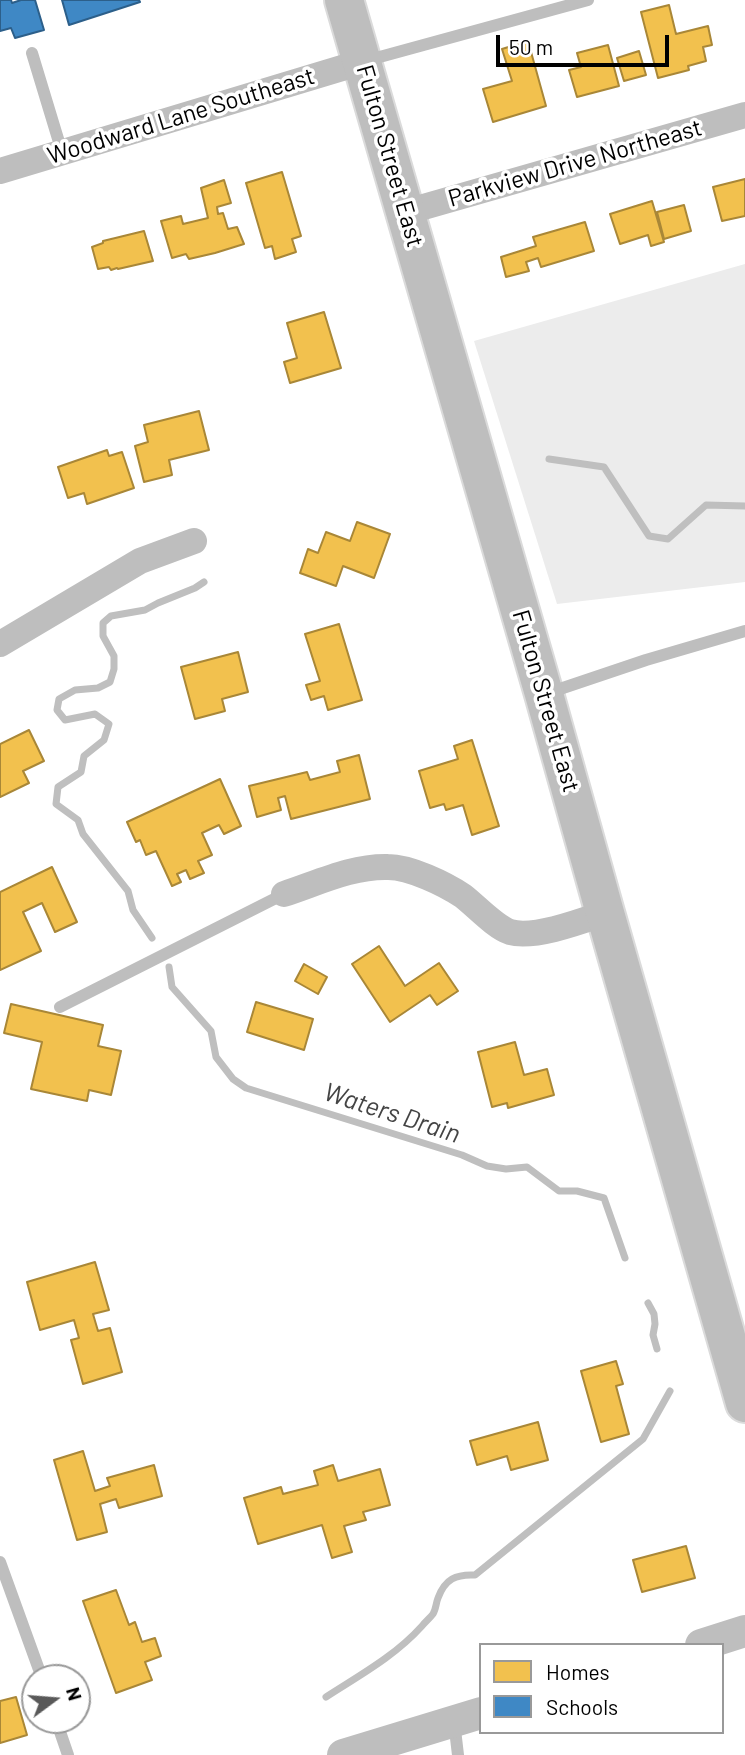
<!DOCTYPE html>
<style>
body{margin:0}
#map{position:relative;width:745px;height:1755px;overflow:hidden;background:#fff;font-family:Barlow,sans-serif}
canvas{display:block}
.legend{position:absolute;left:479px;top:1643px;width:245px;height:91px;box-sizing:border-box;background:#fff;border:2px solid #999;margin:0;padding:9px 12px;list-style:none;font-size:21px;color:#000}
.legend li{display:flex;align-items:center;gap:14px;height:35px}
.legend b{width:35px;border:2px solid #999}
.north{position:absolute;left:21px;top:1664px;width:70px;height:70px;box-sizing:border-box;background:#fff;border:2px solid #999;border-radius:50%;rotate:74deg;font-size:19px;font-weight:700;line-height:28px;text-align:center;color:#000}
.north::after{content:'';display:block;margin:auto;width:24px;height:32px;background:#595959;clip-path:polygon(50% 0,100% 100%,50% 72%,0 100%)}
.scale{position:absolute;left:496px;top:35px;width:173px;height:32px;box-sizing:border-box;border:4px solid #000;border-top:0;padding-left:9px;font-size:21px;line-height:24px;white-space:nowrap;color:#000;-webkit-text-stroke:5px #fff;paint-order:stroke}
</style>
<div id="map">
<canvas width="745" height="1755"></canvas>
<ul class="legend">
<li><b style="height:19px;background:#f2c14e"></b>Homes</li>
<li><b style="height:19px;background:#3f88c5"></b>Schools</li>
</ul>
<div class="north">N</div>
<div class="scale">50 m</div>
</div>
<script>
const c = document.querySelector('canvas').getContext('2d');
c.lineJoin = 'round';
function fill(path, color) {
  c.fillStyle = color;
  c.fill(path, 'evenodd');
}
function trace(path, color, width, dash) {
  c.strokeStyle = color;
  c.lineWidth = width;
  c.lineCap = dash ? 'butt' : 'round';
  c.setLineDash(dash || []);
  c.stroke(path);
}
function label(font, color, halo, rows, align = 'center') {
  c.font = font + ' Barlow,sans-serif';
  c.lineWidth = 7;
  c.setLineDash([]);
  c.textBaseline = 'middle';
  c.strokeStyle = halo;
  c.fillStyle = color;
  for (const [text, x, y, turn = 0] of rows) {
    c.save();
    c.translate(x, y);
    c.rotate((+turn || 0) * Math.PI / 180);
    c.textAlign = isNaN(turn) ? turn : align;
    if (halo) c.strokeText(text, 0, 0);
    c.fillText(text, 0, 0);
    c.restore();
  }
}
fill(new Path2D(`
 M745,264v318l-188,22 -83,-263z`), '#ececec');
const homes = new Path2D(`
 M669,5l7,29 32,-8 4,19 -9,2 3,14 -18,5 1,4 -31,8 -17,-66z
 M528,41l18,65 -53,16 -10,-33 29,-8 -10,-32z
 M608,45l11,41 -42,11 -8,-27 12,-3 -4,-14z
 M639,51l7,24 -22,6 -7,-23z
 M282,172l19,64 -9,3 4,13 -21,7 -3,-13 -7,2 -19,-65z
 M745,179v37l-23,5 -9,-34z
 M224,180l7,23 -14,4 1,7 5,-1 5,16 9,-2 7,17 -29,9 -26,6 -3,-5 -14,4 -11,-37 20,-5 2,8 25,-6 -7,-30z
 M652,201l12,41 -13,4 -3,-11 -28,9 -10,-30z
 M684,205l7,26 -27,8 -7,-27z
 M585,222l9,29 -53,16 -3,-9 -12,4 3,9 -23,6 -5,-20 35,-11 -3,-9z
 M144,231l9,30 -35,8 -1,-1 -6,2 -2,-3 -11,2 -6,-22 11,-4v-2z
 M324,312l17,56 -51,15 -6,-21 13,-4 -10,-35z
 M199,411l10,39 -40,10 3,15 -28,7 -9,-36 13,-4 -4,-17z
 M107,450l2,6 13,-4 12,36 -47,16 -3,-11 -16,5 -10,-31z
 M357,522l33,12 -16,44 -31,-12 -7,20 -36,-13 8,-24 10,4 8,-21 24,9z
 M339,624l23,76 -34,10 -4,-14 -13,4 -5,-15 14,-4 -15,-47z
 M238,652l10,40 -26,7 3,12 -30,8 -14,-52z
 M29,730l15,31 -21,10 6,12 -29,14v-53z
 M472,740l27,86 -27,9 -9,-30 -17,5 -2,-6 -14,4 -11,-37 39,-12 -4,-13z
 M359,755l11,44 -79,20 -6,-23 -7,2 3,12 -24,7 -8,-31 58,-14 3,8 30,-8 -3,-11z
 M220,779l21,47 -17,8 -5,-9 -17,8 10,22 -14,6 6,12 -14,6 -4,-9 -9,4 4,8 -9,4 -16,-35 -10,4 -6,-15 -4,2 -9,-20z
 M52,867l25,55 -22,10 -13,-29 -19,9 18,39 -41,19v-78z
 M379,946l26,40 34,-23 19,28 -21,14 -7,-10 -40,27 -38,-58z
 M304,964l23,13 -9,17 -23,-13z
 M256,1002l57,17 -9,31 -57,-18z
 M11,1004l92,21 -5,21 23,5 -10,44 -22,-5 -2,11 -56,-12 11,-47 -38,-9z
 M515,1042l9,33 23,-6 7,26 -46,13 -1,-5 -15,4 -14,-55z
 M95,1262l14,48 -16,4 5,17 12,-3 12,44 -39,12 -12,-44 8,-2 -5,-18 -34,10 -13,-48z
 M616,1361l7,23 -7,2 13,48 -28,8 -20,-71z
 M538,1422l10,38 -37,10 -4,-14 -30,9 -7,-24z
 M83,1451l12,40 15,-5 -3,-8 47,-13 8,31 -43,12 -3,-9 -16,5 7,28 -30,8 -23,-80z
 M333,1465l5,16 42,-12 10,36 -27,7 3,8 -22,6 8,26 -20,6 -10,-33 -64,19 -14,-46 37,-11 2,7 35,-9 -4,-14z
 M686,1546l9,32 -53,14 -9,-32z
 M116,1590l13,35 6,-3 7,20 13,-4 6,18 -16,6 7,18 -36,13 -33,-92z
 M16,1697l11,38 -27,8v-42z`);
fill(homes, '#f2c14e');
trace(homes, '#a98737', 2);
const schools = new Path2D(`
 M0,0h11l1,3 9,-3h14l9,30 -29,8 -4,-10 -11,3z
 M62,0h77l1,2 -71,23z`);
fill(schools, '#3f88c5');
trace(schools, '#2c5f8a', 2);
trace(new Path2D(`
 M549,459l55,8 45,69 19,3 38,-34 39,1
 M152,938l-19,-28 -5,-19 -45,-57 -5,-14 -22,-16 2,-17 23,-15 3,-16 20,-16 5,-16 -14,-10 -30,6 -8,-10 2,-11 16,-9 23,-2 12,-6 4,-13v-13l-11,-20v-13l8,-7 34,-6 13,-7 37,-15 9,-6
 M169,967l3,20 39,44 5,26 17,22 13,9 216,67 25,11 19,3 21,-2 32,24h18l27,7 21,60
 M648,1303l6,11 1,10 -2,11 4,14
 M326,1697c34,-22 69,-41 96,-71 3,-4 8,-8 11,-12 3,-5 3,-11 5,-16 7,-19 18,-24 37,-23l168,-136 27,-48`), '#bfbfbf', 7);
const primary = new Path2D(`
 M344,0l200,694 61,219 140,490`);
trace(primary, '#dbdbdb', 42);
trace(new Path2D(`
 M32,53l30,99
 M365,61l223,-61
 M548,693l98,-33 99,-29
 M60,1007l224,-113
 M0,1562l42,116
 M56,1720l12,35
 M454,1721l4,34`), '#bebebe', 12);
trace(new Path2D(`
 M0,171l362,-109
 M406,212l339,-97
 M0,644l140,-83 54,-20
 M284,894c34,-11 68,-28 104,-27 22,0 57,17 75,29 13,10 32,31 47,36 24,7 72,-11 95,-19`), '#bebebe', 26);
trace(new Path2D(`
 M701,1645l44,-14
 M343,1755l138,-42`), '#bebebe', 32);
trace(primary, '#bebebe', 38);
label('24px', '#000', '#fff', [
 ["Woodward Lane Southeast",181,116,-17],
 ["Fulton Street East",390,156,74],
 ["Parkview Drive Northeast",575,163,-16],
 ["Fulton Street East",546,701,74]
]);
label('italic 26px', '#444', '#fff', [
 ["Waters Drain",392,1113,18]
]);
</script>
